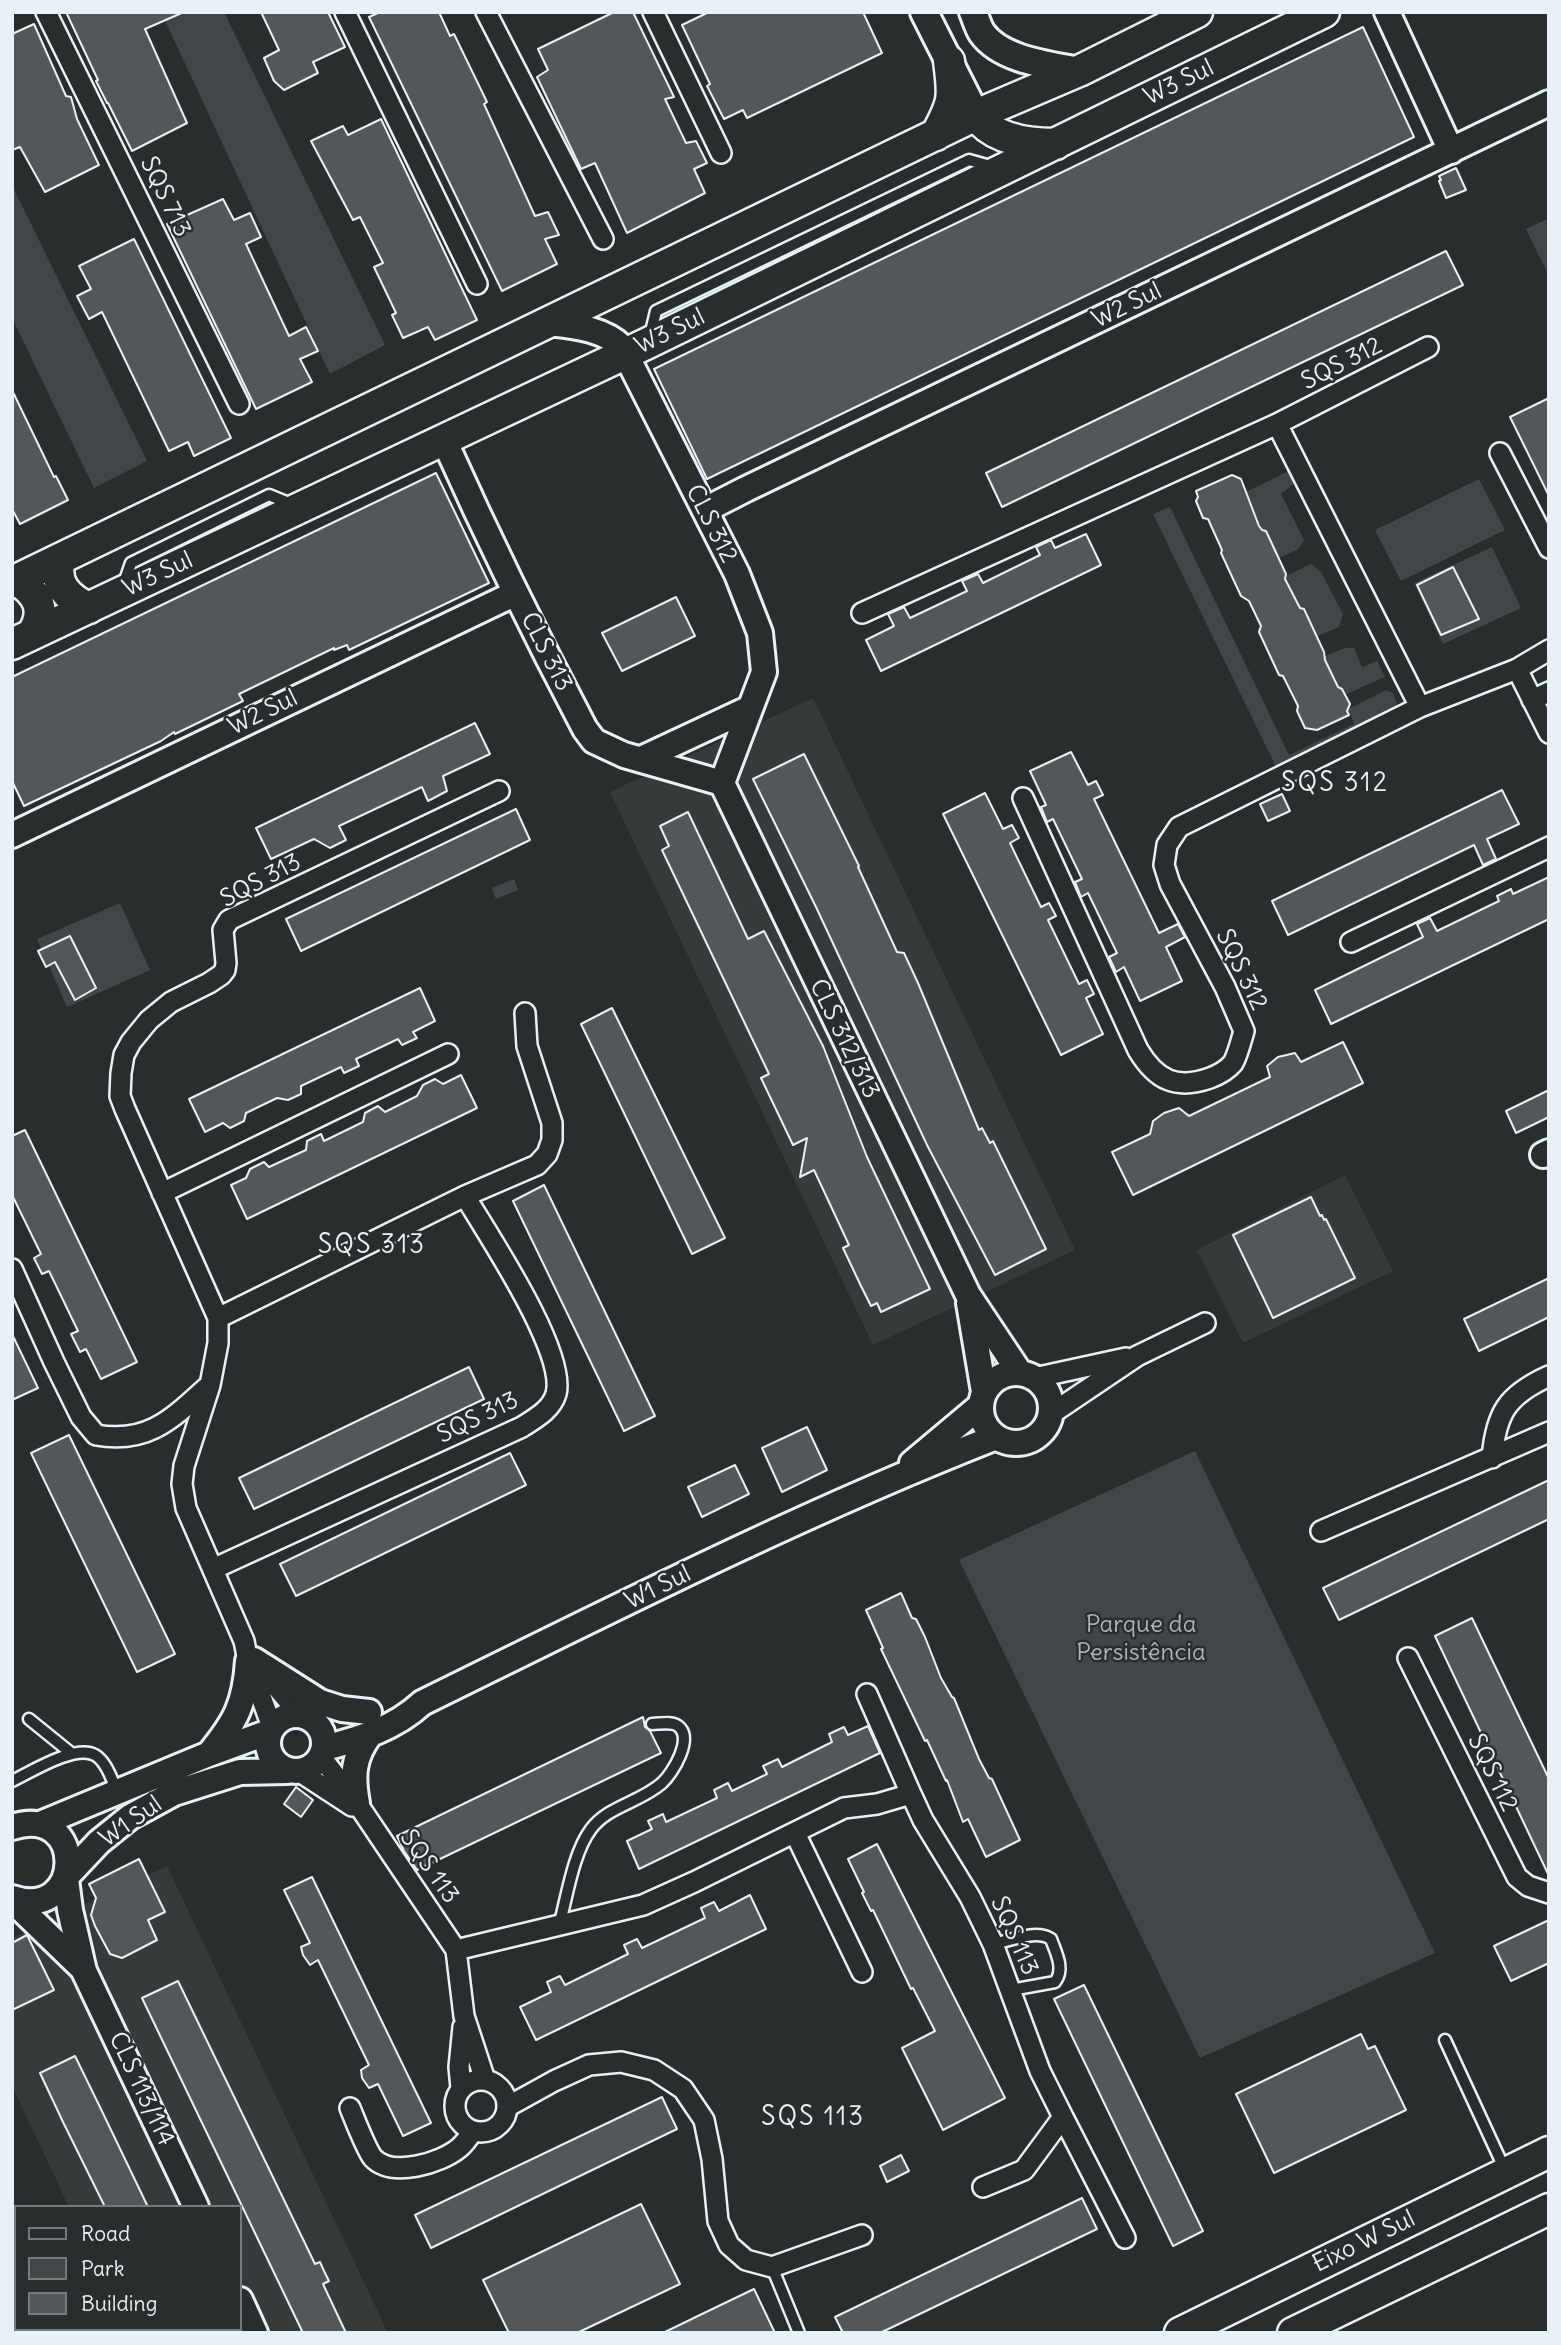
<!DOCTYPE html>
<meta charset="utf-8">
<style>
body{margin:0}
#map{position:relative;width:1561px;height:2345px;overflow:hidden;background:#2a2d2e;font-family:Delius,sans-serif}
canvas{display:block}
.frame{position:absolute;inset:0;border:14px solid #e8f1f8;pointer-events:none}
.legend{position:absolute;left:14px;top:2205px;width:228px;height:126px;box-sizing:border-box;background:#2a2d2e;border:2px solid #767b7f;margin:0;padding:9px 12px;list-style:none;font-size:21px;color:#e8f1f8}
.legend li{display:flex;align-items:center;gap:14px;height:35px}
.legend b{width:35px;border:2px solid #767b7f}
</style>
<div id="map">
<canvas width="1561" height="2345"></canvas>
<div class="frame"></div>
<ul class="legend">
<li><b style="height:9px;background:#2a2d2e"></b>Road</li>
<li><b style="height:19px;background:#424648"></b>Park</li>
<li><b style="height:19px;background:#535759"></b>Building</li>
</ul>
</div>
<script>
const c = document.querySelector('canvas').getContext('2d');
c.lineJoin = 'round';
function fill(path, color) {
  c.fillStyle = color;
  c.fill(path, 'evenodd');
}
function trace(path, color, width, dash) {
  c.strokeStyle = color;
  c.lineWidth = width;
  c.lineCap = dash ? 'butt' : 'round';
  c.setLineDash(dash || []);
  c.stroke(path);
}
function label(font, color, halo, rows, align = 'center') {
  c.font = font + ' Delius,sans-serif';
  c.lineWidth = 5;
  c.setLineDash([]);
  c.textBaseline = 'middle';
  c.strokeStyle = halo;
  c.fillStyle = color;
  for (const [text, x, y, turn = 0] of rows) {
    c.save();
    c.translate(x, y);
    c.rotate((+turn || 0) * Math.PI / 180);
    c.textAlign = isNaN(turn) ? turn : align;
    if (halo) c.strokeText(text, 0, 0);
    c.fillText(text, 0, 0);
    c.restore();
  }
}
fill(new Path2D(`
 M813,698l262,552 -202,95 -263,-553z
 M1345,1175l48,96 -150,72 -46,-93z
 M167,1866l221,467h-259l-2,-4h113v-122h-171l-57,-121v-148z`), '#363a3b');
fill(new Path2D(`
 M161,12h63l161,333 -55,29z
 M12,185l135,276 -53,27 -82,-170z
 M1549,218v58l-23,-47z
 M1291,470l4,13 -14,11 23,46 -7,10 -21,9 -32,-66z
 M1479,479l26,51 -104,51 -26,-51z
 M1170,507l119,248 65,-31 -6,-15 38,-19 7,3 4,11 -8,9 -111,58 -125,-257z
 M1492,547l29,61 -78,36 -29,-61z
 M1311,564l10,8 22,42 -4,13 -26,11 -29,-61z
 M1344,648h10l8,19 15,-6 8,16 -43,19 -19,-39z
 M514,879l4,11 -22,9 -4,-11z
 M120,903l30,67 -83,37 -30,-68z
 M1195,1451l240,502 -235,105 -241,-498z`), '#424648');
const building = new Path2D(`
 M66,12h118l-39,17 42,94 -55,28 -24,-48h-1l-11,-22 2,-1z
 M261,12h67l17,35 -32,15 5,11 -34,17 -10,-9 -10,-23 15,-8z
 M380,12h59l11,24 4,-2 33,68 -3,2 51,112 13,-4 11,23 -14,4 12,25 -55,27 -133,-274z
 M614,12h19l41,85 -9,2 21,44 10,-2 11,22 -13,6 11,24 -78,40 -32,-70 -14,6 -44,-92 11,-7 -10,-21z
 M709,12h154l19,41 -135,65 -4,-8 -19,9 -17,-33 3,-2 -28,-59z
 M34,24l32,72 5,1 6,22 22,46 -54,27 -25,-45 -8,3v-116z
 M1363,27l51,110 -707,342 -53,-110z
 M381,119l96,201 -42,20 -7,-13 -25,11 -11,-23 4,-2 -22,-46 9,-4 -23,-46 -7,3 -42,-79 32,-15 5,9z
 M1456,168l10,22 -20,8 -7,-17 2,-1 -2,-4z
 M223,199l11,21 16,-7 11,24 -15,7 43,92 17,-9 12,24 -18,8 12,23 -56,27 -89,-185z
 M134,239l97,199 -37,18 -6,-14 -19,9 -67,-139 -13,7 -12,-23 14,-7 -12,-23z
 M1446,251l17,34 -461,222 -16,-34z
 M12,390l42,87 2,-1 12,24 -48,24 -8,-15z
 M1549,398v98l-39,-79z
 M436,473l53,110 -140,67 -2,-5 -13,5v-2l-95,46 4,7 -68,33 -1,-2 -13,9 -137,65 -12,-25v-104z
 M1232,475l9,4 18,47 3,4 4,1 20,43 -1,5 15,29 4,1 20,43 1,8 13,27 4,2 8,15 -3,7 2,4 -32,15 -12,-2 -8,-17 1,-5 -15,-30 -4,-1 -20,-43 2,-6 -12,-25 -8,-5 -20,-43 1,-3 -14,-31 -5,-1 -7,-17 2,-4 -2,-6z
 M1086,534l15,31 -220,106 -15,-31 28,-14 -6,-12 16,-7 6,11 57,-27 -5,-10 16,-7 5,9 57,-28 -4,-8 15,-7 4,8z
 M1453,567l26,52 -38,16 -24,-50z
 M676,597l19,39 -73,35 -20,-38z
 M475,723l15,31 -47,22 4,15 -19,10 -6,-14 -83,39 7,14 -16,8 -16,-9 -43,20 -15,-31z
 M1071,752l17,33 8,-4 7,14 -9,4 65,134 19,-9 7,13 -19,10 16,34 -42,20 -16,-34 -8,5 -7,-15 8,-4 -29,-60 -7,4 -6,-15 7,-3 -29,-60 -6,3 -6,-15 5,-2 -16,-34z
 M804,754l55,112 -1,1 39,85 7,1 14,30 61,147 3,-2 8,15 3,-2 53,108 -51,26 -68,-130 -111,-238 -63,-128z
 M1502,790l17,34 -32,15 9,20 -13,6 -9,-20 -186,90 -16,-34z
 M985,793l18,36 9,-4 7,13 -9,5 31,64 8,-4 7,13 -8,4 31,64 8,-4 7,14 -8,4 17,36 -42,21 -118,-241z
 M1282,794l8,17 -22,10 -8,-17z
 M516,809l14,31 -229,111 -15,-32z
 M688,812l60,127 16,-8 59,115 44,111 63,132 -49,23 -4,-9 -6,3 -10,-20 -18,-38 6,-3 -35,-75 -14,7 7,-39 -14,7 -32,-67 8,-4 -107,-224 7,-4 -9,-20z
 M1549,877v42l-218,105 -16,-34 108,-53 -6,-13 13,-6 7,13 62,-30 -2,-5 14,-7 2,5z
 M70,936l26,52 -21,12 -20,-38 -9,5 -8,-16z
 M420,988l15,33 -22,11 4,6 -15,7 -4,-6 -42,20 3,7 -15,7 -3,-6 -40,19v8l-13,6 -11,-2 -31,15 -2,8 -14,7 -7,-5 -18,9 -16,-33z
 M612,1008l113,230 -33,16 -111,-230z
 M1343,1042l20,41 -230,112 -21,-43 38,-18 3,-13 11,-8 15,-5 10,8 81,-39 -3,-11 11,-9 17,-4 6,9z
 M461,1075l16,33 -230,111 -16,-34 15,-7 4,-9 14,-7 5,5 37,-17 1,-9 14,-7 3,7 39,-19 2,-9 13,-7 7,6 32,-16 6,-11 12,-6 8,5z
 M1549,1090v27l-33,16 -10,-22z
 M25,1130l112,232 -36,17 -15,-30 -6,3 -9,-18 7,-3 -29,-60 -7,3 -8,-16 7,-4 -29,-59v-59z
 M544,1185l111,231 -31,15 -111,-230z
 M1311,1197l9,19 2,-1 2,5 2,-1 29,59 -82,40 -40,-83z
 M1549,1278v39l-70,34 -15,-32z
 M12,1334l26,54 -26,12z
 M469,1367l15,32 -230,110 -15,-31z
 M807,1427l20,43 -45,22 -20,-44z
 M69,1435l106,219 -38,18 -106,-219z
 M510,1453l16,32 -230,111 -16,-32z
 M735,1465l14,29 -47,23 -14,-30z
 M1549,1480v39l-210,101 -16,-32z
 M901,1593l11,25 4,1 9,18 16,41 11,19 2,1 25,61 10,19 3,1 28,61 -34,17 -18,-38 -5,3 -16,-42 -1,1 -19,-41 -2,1 -44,-92 2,-1 -17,-38z
 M1472,1618l77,161v97l-114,-240z
 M643,1717l2,10 5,4 11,22 -244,117 -13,-19 -7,-15z
 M868,1726l12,27 -241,116 -12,-28 25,-12 -4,-8 15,-7 3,8 51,-24 -3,-8 14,-7 4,8 35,-17 -4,-8 15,-7 4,8 50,-25 -3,-8 15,-7 4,8z
 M296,1787l17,13 -12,17 -17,-13z
 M877,1844l128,254 -62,32 -41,-82 33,-17 -22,-43 -2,1 -38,-79 -2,1 -9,-18 2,-1 -16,-33z
 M139,1859l26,53 -17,8 9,20 -35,18 -12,-4 -15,-28 -4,-11 5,-17 -7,-14z
 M312,1877l119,246 -28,13 -25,-52 -9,4 -7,-10 -1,-8 8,-5 -51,-105 -8,5 -7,-10 -2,-8 9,-4 -26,-53z
 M750,1895l16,34 -230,111 -16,-33 31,-15 -4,-10 13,-6 5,9 63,-31 -4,-9 13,-6 5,9 63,-30 -4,-10 13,-6 5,9z
 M1549,1920v43l-38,18 -17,-35z
 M27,1935l27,55 -42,20v-67z
 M178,1981l137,283 5,-2 4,9 5,10 -6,3 23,49h-43l-161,-335z
 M1084,1985l119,246 -30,15 -119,-247z
 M1361,2034l7,15 7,-3 31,64 -132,63 -38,-79z
 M75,2056l24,49 49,102h-43l-42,-85 -23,-49z
 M662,2097l15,32 -246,119 -16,-33z
 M901,2155l8,16 -22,11 -7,-16z
 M1082,2198l15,31 -217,104h-37l-8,-16z
 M641,2204l39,80 -103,49h-68l-26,-53z
 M754,2289l21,44h-112l39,-19z`);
fill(building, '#535759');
trace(building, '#e8f1f8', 2);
const service = new Path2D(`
 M650,336l6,-25 313,-151 25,7
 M123,586l8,-23 138,-68 22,9
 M29,1719l42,34
 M12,1781c19,-9 63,-37 83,-26 12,7 17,26 23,38
 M559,1926c8,-29 14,-73 32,-97 17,-23 50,-27 71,-46 11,-10 32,-45 16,-57 -6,-5 -18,-2 -26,-2
 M993,1944c16,-3 43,-15 58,-5 5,14 14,30 4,43l-44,8
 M1445,2040l60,130
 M772,2267l27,66`);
const minor = new Path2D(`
 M46,12l193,392
 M345,12l132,272
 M486,12l117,227
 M653,12l68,141
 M1277,424l143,283
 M1500,453l49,95
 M862,613l415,-189 151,-77
 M1517,669l32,-19
 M1532,700l17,-8
 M1023,798l115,252c18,30 38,40 72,28 8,-3 18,-9 23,-15 5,-9 8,-22 11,-32l-19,-44 -55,-103 -6,-19 3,-20 12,-18 241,-120 97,-38 32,64
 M1351,942l198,-95
 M162,1193l286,-139
 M12,1269l42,93 27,55 15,18c51,9 75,-15 110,-47
 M218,1318l247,-122 72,-31 10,-11 5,-14v-17l-25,-77 -2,-33
 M1034,1378l92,-20
 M1051,1414l86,-58 68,-33
 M1492,1458c4,-45 15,-63 57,-82
 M1321,1531l228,-99
 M213,1569l309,-142c14,-9 29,-17 34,-33 11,-42 -68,-159 -91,-198
 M1408,1658l109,219 11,9 21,7
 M264,1672l36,43
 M867,1694l44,100
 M272,1727l-24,-66 -4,-20 -58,-133 -4,-24 2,-18 26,-81 8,-42v-25l-93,-209 -5,-13 1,-23 3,-18 7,-13 18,-22 22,-18 38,-19 12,-8 4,-5 1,-7 -3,-33 6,-10 270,-129
 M321,1757l36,46 99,147 187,-45 51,-23 150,-74 33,-4 34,-10 12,26 47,77 23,47 47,127 23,46 -39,53 -41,17
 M300,1772l52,34
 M795,1833l67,139
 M456,1950l8,66 21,64
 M455 2106a26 26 0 1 1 52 0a26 26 0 1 1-52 0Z
 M461,2088l-2,-21 4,-40
 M507,2107l47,-26 35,-16 32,-3 33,8 29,19 21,31 8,39 6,62 11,24 17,15 26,7 90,-32
 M350,2108c5,12 16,41 23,50 19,20 68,5 86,-10 6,-5 10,-11 14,-17
 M1063,2117l62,121`);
const tertiary = new Path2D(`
 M1387,12l64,139
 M547,323c26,3 56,5 75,24l115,227 23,59 4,39 -42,111
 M444,440c44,98 91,194 141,289l9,12 30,14 98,28
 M705,510l41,-21 803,-386
 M641,759l109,-51
 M722,783l246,512 52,78
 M12,835l504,-242
 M1543,1155l6,-3
 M969,1303l15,89
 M981 1408a35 35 0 1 1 70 0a35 35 0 1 1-70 0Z
 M912,1463l68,-57
 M254,1660l66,42 22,7 27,3
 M268 1743a28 28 0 1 1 56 0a28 28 0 1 1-56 0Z
 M325,1748c36,-10 69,-19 97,-45 189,-93 378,-189 574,-266
 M209,1754c27,-33 36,-50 39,-93
 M357,1803c-5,-27 -4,-45 12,-67
 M40,1824l169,-70 60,-22
 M12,1827c75,-24 73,95 0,71
 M67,1876l32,-34 31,-25 44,-24 66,-21 47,-1
 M66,1879l4,31 14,61 112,236
 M15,1900l6,9 63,61
 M240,2300l15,33`);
const secondary = new Path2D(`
 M924,12l52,103
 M973,12c3,7 5,15 9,21 19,27 67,32 97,38`);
const primary = new Path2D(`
 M976,115c17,25 53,29 80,29
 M936,135c18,-33 18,-37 13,-74
 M60,559c-7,24 7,39 29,49
 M16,580c23,13 31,32 16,54
 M12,582l964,-467 103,-44 118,-59
 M12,644l636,-301 676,-331
 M1180,2333l369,-181
 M1293,2333l256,-124`);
trace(service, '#e8f1f8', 15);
trace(minor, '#e8f1f8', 24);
trace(tertiary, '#e8f1f8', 30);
trace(secondary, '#e8f1f8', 32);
trace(primary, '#e8f1f8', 35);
trace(service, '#2a2d2e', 10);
trace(minor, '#2a2d2e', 19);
trace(tertiary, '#2a2d2e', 24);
trace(secondary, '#2a2d2e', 26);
trace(primary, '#2a2d2e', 30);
label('24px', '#e8f1f8', '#2a2d2e', [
 ["W3 Sul",1179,83,-26],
 ["SQS 713",165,197,64],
 ["W2 Sul",1127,306,-26],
 ["W3 Sul",670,332,-26],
 ["SQS 312",1342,364,-27],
 ["CLS 312",711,524,63],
 ["W3 Sul",158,575,-25],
 ["CLS 313",546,652,63],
 ["W2 Sul",263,713,-26],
 ["SQS 313",261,881,-28],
 ["SQS 312",1241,970,64],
 ["CLS 312/313",844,1039,64],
 ["SQS 313",478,1418,-26],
 ["W1 Sul",658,1588,-26],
 ["SQS 112",1492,1773,64],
 ["W1 Sul",131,1822,-35],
 ["SQS 113",429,1867,55],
 ["SQS 113",1014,1936,66],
 ["CLS 113/114",141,2089,65],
 ["Eixo W Sul",1364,2242,-26]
]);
label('24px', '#aeb5ba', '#2a2d2e', [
 ["Parque da",1141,1625],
 ["Persistência",1141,1653]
]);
c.letterSpacing = '2px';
label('26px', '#e8f1f8', '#2a2d2e', [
 ["SQS 312",1335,784],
 ["SQS 313",372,1246],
 ["SQS 113",813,2118]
]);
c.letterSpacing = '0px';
</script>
